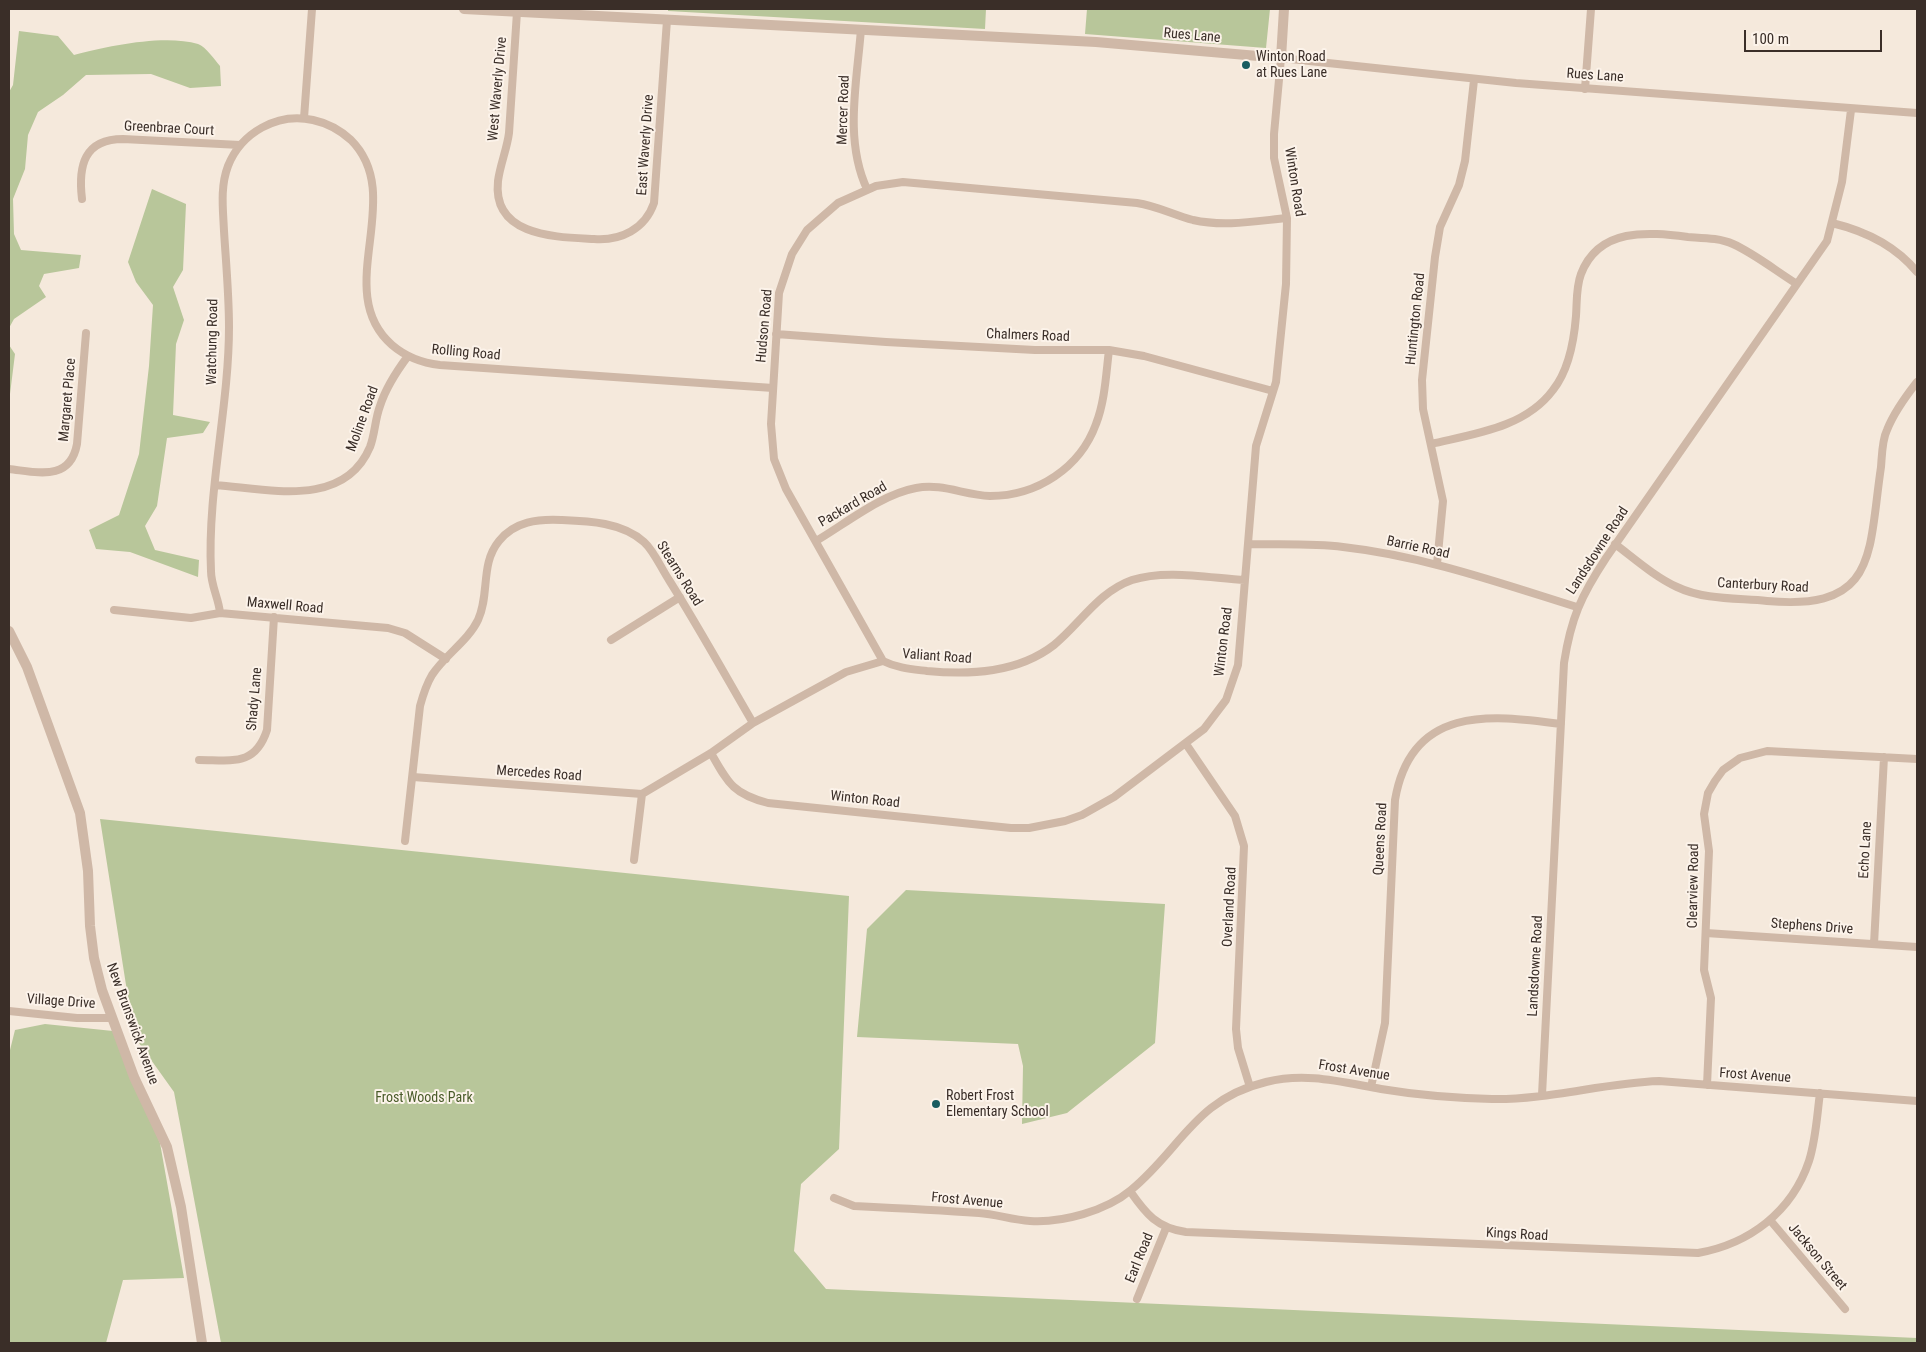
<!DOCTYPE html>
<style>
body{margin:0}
#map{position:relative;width:1926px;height:1352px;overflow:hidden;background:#f5e9dc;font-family:"Roboto Condensed",sans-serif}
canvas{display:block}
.frame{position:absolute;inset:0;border:10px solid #3a2e28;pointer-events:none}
.scale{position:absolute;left:1744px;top:30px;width:138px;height:22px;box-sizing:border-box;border:2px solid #3a2e28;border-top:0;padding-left:6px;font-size:15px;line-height:18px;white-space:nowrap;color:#3a2e28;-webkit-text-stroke:4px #fcf3ea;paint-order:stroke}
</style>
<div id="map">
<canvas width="1926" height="1352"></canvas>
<div class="frame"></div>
<div class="scale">100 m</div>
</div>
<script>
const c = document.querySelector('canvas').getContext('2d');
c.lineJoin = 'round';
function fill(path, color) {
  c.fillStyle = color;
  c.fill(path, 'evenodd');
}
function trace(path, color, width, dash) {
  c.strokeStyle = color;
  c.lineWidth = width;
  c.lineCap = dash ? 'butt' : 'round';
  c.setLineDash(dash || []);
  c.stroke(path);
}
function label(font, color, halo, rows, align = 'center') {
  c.font = font + ' "Roboto Condensed",sans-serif';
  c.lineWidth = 4;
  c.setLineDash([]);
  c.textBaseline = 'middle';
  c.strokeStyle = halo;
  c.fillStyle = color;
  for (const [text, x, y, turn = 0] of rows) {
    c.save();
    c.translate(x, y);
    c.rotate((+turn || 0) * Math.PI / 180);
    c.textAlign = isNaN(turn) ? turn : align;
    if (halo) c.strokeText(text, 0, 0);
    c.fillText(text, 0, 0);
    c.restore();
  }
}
fill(new Path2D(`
 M668,9h318l-1,20 -317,-18z
 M1087,9h183l-4,39 -181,-14z
 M19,31l39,5 16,19c33,-9 91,-21 124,-11 8,3 17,16 22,22l1,20 -31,2 -39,-14 -65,1 -23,20 -25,17 -10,23 -3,34 -12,30 1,35 7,16 60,5 -2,13 -35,6 -5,12 7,11 -32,22 -5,9v-236l4,-7z
 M152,189l34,15 -3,66 -10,17 11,33 -8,24 -3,71 37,7 -7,11 -36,5 -10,68 -12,20 10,24 44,10 -1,17 -68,-25 -34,-3 -7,-19 30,-15 20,-61 10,-88 4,-61 -17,-23 -8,-20z
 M9,345l6,9 -5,40h-1z
 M100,819l749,77 -10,253 -38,35 -7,67 32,38 1091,49v5h-1696l-47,-251 -40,-56z
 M906,890l259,14 -10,139 -88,70 -45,11 1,-58 -5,-22 -161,-7 10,-108z
 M45,1024l68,7 47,112 24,135 -61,2 -17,63h-97v-289l6,-24z`), '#b8c69a');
trace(new Path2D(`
 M517,12c-3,40 -5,81 -8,121 -2,16 -9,32 -11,48 -6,56 59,56 96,58 27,2 51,-10 60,-36l13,-183
 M861,29c-4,53 -17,111 6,160
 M1585,89l6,-80
 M304,118l8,-109
 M82,199c-4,-33 2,-60 41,-60l117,6
 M1832,223c33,8 63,22 85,49
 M776,334l110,8 149,8h74l35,6 129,35
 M1431,444c42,-10 94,-16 122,-54 16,-20 21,-49 23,-74 1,-14 0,-29 5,-42 18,-47 67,-42 107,-37 15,1 32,1 45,7 22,10 43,27 64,40
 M9,469c28,3 61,13 68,-25l9,-111
 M216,485c52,4 128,24 154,-38 5,-13 5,-28 10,-41 6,-19 16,-34 28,-50
 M816,541c29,-17 66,-47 100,-53 26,-5 48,7 74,8 47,0 90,-28 106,-72 9,-23 10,-50 13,-74
 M1248,544c31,1 64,-1 95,3 81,9 157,36 234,60
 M1615,544c20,15 40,33 62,43 27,13 61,11 90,14 111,10 101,-47 114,-134 1,-12 1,-27 6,-37 7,-18 19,-34 30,-48
 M1437,564l6,-63 -20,-92 -1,-29 13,-123 5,-30 19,-42 6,-24 9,-81
 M114,610l77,8 29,-5 168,15 17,5 41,26
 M220,613c-1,-14 -9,-27 -9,-42 -4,-79 18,-164 18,-244 0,-32 -3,-64 -5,-96 -1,-22 -4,-44 4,-65 13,-33 49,-54 85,-46 14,3 27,10 38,20 57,57 -21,151 41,205 14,12 30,18 48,20l333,23
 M611,640l69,-43
 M883,661l-97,-172 -12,-30 -3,-35 8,-131 13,-39 15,-24 31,-27 38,-17 27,-4 234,21c20,3 37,12 56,17 31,7 63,1 94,-2
 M1186,744l49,72 9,30 -8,183 2,19 12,39
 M711,753c17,30 22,41 57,50l243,25h18l36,-7 17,-6 32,-18 90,-68 22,-29 12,-35 18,-219 20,-64 10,-98 1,-66 -13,-60v-24l7,-76 235,25 401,30
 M199,760c32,0 56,7 68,-30l7,-113
 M413,777l229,17 69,-41 42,-30 93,-51 37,-11c14,7 28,8 44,10 43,4 91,2 127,-26 26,-21 44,-53 78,-65 33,-11 78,-2 113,0
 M405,841l15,-135c3,-11 6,-21 12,-31 13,-20 36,-34 46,-55 12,-26 2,-56 21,-79 16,-20 39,-22 62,-21 27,1 61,2 83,22 10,9 17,26 25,38 29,46 56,95 84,143
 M634,860l8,-66
 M1706,933l211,14
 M1874,944l10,-187
 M9,1011l68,7h35
 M1707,1085l4,-87 -7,-28 5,-119 -5,-37 4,-21 7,-12 8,-11 17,-12 27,-7 150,8
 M1371,1087l14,-64 10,-223c16,-94 94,-86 166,-76
 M1542,1095l22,-432c7,-45 17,-67 42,-105l221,-317 15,-59 9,-72
 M1130,1191c16,23 27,37 56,41l512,21c51,-9 94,-41 111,-92 7,-22 8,-46 11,-68
 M834,1198l20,8c42,2 83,4 125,7 17,1 33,7 51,8 32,2 76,-10 101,-31 50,-41 64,-91 135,-108 40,-10 75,0 115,7 36,6 74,9 111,10 56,1 111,-16 167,-18l258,20
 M1770,1220l75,89
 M1137,1299l29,-71`), '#cfb8a7', 8);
trace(new Path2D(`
 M464,9l632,33 185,16 3,-49
 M9,631l18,36 53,146 8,58 2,55 4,32 8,32 32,87 33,70 14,60 21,136`), '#cfb8a7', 10);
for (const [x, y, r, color] of [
 [1246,65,5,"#195d61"],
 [936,1104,5,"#195d61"]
]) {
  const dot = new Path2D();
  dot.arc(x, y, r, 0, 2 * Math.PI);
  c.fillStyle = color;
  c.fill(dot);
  trace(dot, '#fcf3ea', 2);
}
label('14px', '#3a2e28', '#fcf3ea', [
 ["Rues Lane",1192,36,5],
 ["Rues Lane",1595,76,4],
 ["West Waverly Drive",498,89,-85],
 ["Mercer Road",844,110,-88],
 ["Greenbrae Court",169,129,3],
 ["East Waverly Drive",646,145,-86],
 ["Winton Road",1294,182,81],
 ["Huntington Road",1416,319,-84],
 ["Hudson Road",765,326,-85],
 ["Chalmers Road",1028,336,2],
 ["Watchung Road",213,342,-89],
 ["Rolling Road",466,353,5],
 ["Margaret Place",68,400,-85],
 ["Moline Road",363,419,-70],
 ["Packard Road",853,505,-30],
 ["Barrie Road",1418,548,12],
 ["Landsdowne Road",1598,551,-57],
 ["Stearns Road",679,574,58],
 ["Canterbury Road",1763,586,3],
 ["Maxwell Road",285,606,5],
 ["Winton Road",1224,642,-83],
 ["Valiant Road",937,657,4],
 ["Shady Lane",255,699,-85],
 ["Mercedes Road",539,774,4],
 ["Winton Road",865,800,6],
 ["Queens Road",1381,839,-87],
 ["Echo Lane",1866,850,-87],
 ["Clearview Road",1694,886,-89],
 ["Overland Road",1230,907,-87],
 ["Stephens Drive",1812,927,4],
 ["Landsdowne Road",1536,966,-87],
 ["Village Drive",61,1002,4],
 ["New Brunswick Avenue",132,1024,70],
 ["Frost Avenue",1354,1071,9],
 ["Frost Avenue",1755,1076,4],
 ["Frost Avenue",967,1201,5],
 ["Kings Road",1517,1235,3],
 ["Jackson Street",1817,1257,50],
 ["Earl Road",1140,1258,-68]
]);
label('14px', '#3a2e28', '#fcf3ea', [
 ["Winton Road",1256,57],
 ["at Rues Lane",1256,73],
 ["Robert Frost",946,1096],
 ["Elementary School",946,1112]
], 'left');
label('14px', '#495b29', '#fcf3ea', [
 ["Frost Woods Park",424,1098]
]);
</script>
